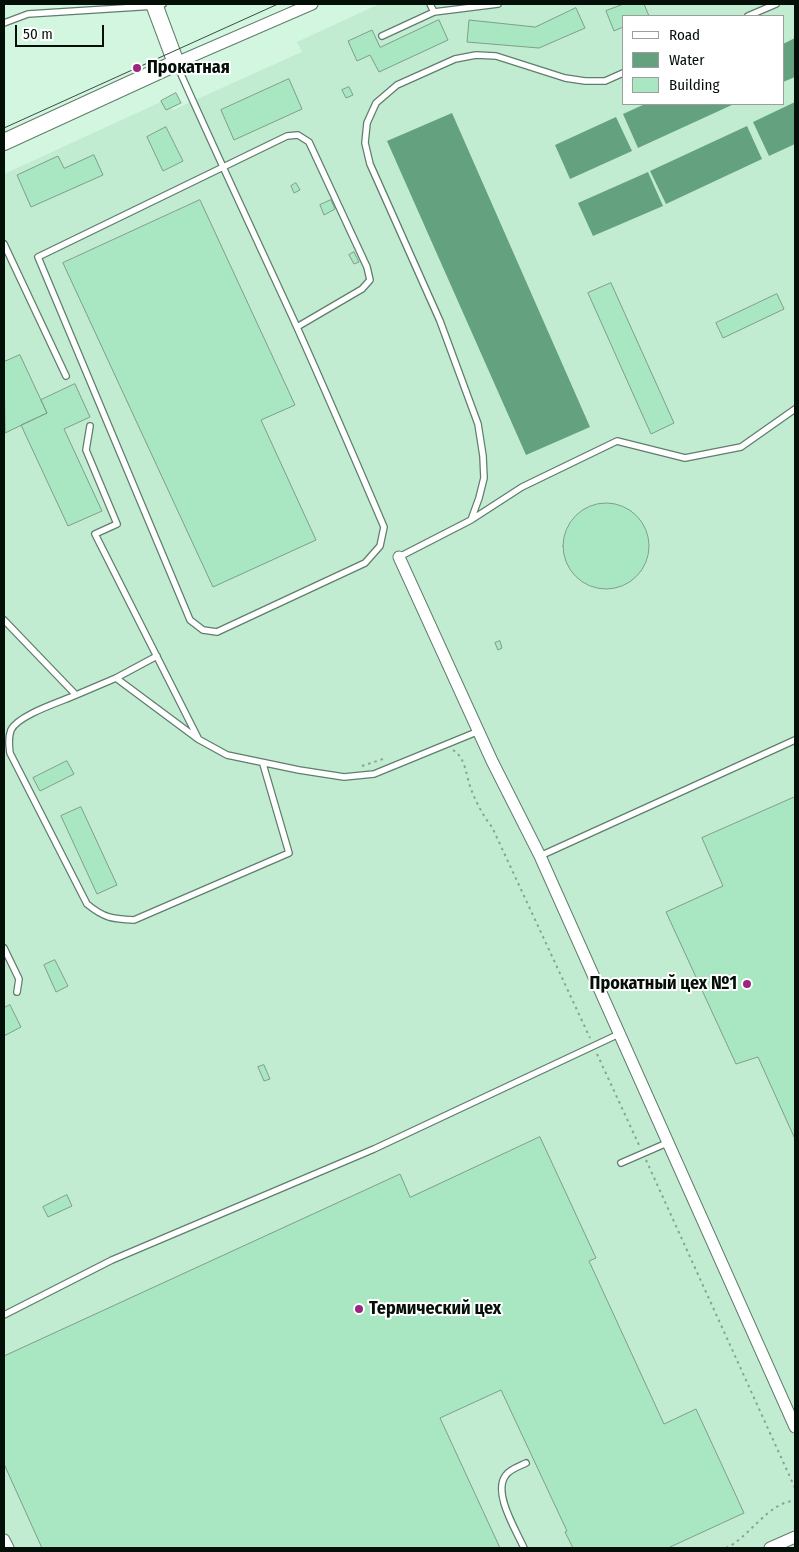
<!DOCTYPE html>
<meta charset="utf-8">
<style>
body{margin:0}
#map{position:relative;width:799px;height:1552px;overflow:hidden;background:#d3f6e0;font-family:"Fira Sans Condensed",sans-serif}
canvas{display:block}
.frame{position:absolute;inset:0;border:5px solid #040f08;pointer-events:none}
.legend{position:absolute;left:622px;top:15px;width:162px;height:90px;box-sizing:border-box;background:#fff;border:1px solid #9b9f9c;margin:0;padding:6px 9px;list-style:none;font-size:15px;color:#040f08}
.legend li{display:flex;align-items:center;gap:10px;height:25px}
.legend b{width:25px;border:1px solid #9b9f9c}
.scale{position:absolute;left:15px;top:25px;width:89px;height:22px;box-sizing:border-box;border:2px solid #040f08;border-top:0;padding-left:6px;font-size:15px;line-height:18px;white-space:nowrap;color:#040f08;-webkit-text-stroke:4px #fff;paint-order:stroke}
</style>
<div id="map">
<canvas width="799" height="1552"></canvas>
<div class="frame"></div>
<ul class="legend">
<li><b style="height:6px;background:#fff"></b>Road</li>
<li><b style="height:14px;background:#64a17e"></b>Water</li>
<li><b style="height:14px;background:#a8e7c1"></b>Building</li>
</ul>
<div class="scale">50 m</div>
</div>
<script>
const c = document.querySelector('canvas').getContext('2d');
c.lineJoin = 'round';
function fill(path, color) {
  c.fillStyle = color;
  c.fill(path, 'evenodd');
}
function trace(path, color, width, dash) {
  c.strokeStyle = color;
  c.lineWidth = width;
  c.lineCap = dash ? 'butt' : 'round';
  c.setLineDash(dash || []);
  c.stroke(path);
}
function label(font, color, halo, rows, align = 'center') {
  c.font = font + ' "Fira Sans Condensed",sans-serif';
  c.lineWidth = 4;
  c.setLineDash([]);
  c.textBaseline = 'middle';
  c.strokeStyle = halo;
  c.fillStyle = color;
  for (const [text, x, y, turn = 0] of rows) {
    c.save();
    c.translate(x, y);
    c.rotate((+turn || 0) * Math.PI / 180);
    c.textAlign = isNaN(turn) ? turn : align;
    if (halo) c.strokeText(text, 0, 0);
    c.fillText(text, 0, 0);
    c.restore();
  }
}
fill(new Path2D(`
 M379,4h416v1544h-791v-1374l163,-75 6,11 124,-56 5,-2 -5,-10zM623,16h160v88h-160z`), '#c2ecd2');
fill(new Path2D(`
 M795,38v39l-12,5v-38z
 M795,102v42l-26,12 -16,-34z
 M645,104h89l-96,44 -15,-34z
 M452,113l138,314 -64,28 -139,-314z
 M616,117l16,34 -62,28 -15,-34z
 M747,126l15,33 -96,45 -16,-33z
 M648,172l15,34 -70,30 -15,-33z`), '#64a17e');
const building = new Path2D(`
 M624,4h20l5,12h-26v11l-9,4 -8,-20z
 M576,8l9,20 -46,20 -72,-6 2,-22 66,7z
 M439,20l9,20 -69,32 -9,-17 -13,6 -9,-20 24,-11 8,17z
 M289,79l13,30 -68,31 -13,-30z
 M349,87l4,8 -7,3 -4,-8z
 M176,93l5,10 -15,7 -5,-9z
 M166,127l17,34 -20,10 -16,-34z
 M94,155l9,20 -72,32 -14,-32 41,-19 6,12z
 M296,183l4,7 -6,3 -3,-7z
 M200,200l95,205 -34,15 55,120 -103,47 -150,-324z
 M331,200l4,9 -11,6 -4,-10z
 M354,252l5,10 -5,2 -5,-9z
 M611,283l63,140 -23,11 -63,-141z
 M777,294l7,15 -61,29 -7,-15z
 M20,355l27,58 -42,20 -1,-71z
 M75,384l15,33 -26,12 38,82 -34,15 -47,-101 26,-12 -6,-13z
 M563 546a43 43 0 1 1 86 0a43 43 0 1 1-86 0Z
 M500,641l2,7 -4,2 -3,-7z
 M67,761l7,13 -34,17 -7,-13z
 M795,797v342l-37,-82 -22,7 -70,-152 57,-26 -21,-48z
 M81,807l36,78 -20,9 -36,-78z
 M55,960l13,26 -12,6 -12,-27z
 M10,1005l11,22 -17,9v-28z
 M264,1065l6,14 -6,2 -6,-14z
 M540,1137l56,121 -7,3 75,163 32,-15 48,104 -76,35h-95l-8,-16 2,-1 -66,-141 -61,28 60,130h-458l-38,-84v-108l396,-182 10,23z
 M67,1195l5,11 -24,11 -5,-10z`);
fill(building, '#a8e7c1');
trace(building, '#7f9f8b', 1);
const service = new Path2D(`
 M430,4l4,8
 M748,16l28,-12
 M4,23l24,-9 127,-8 8,-2
 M382,36l52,-24 64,-8
 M176,63c39,88 80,175 120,262 30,67 59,134 88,202l-4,19 -15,17 -148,69 -14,-2 -13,-10 -152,-363 249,-121 11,-1 11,7 58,125 3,13 -8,9 -65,38
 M4,244l62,132
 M90,426l-4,24 31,74 -22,10 103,204
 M471,520l51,-33 95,-46 68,17 56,-11 54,-38
 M399,557l72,-37 8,-22 5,-20 -1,-22 -5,-32 -38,-103 -70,-157 -5,-21 2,-20 9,-20 21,-18 58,-26 21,-4 20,1 69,22 20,3h20l18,-8
 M4,620l72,75 40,-17 82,61 29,16 72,15 45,7 30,-3 105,-43
 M116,678l41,-22
 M76,695c-16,7 -58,20 -65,35 -3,8 -2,15 -1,23l77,151c17,14 25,15 47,16l155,-67 -26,-89
 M540,856l255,-116
 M4,948l15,31 -2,13
 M621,1163l46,-20
 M4,1315l108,-55 262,-111 245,-115
 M524,1548c-8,-18 -32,-56 -18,-73 4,-6 14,-9 20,-12`);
const minor = new Path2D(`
 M176,63l136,-59
 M399,557l93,204 48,95 255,571
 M4,1540l4,8
 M770,1548l25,-11`);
const secondary = new Path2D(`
 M4,142l172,-79 -22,-59`);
trace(service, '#5f7e6b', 8);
trace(minor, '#5f7e6b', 13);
trace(secondary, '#5f7e6b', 18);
trace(new Path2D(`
 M453,750c13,8 13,26 18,39 5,13 12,27 21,38l98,211
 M362,766l21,-7
 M597,1054l42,91
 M646,1160l149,328
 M726,1548c23,-10 43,-47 69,-47`), '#89a393', 2, [2.5, 4]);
trace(service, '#fff', 5.5);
trace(minor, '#fff', 11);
trace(secondary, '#fff', 16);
trace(new Path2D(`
 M4,128l274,-124`), '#3a4b40', 1);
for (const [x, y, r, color] of [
 [137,68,5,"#9a2682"],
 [747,984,5,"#9a2682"],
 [359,1309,5,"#9a2682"]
]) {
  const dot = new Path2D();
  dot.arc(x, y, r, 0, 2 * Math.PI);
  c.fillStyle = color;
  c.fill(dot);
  trace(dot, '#fff', 2);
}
label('bold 18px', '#040f08', '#fff', [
 ["Прокатная",147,68],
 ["Прокатный цех №1",737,984,"right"],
 ["Термический цех",369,1309]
], 'left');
</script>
